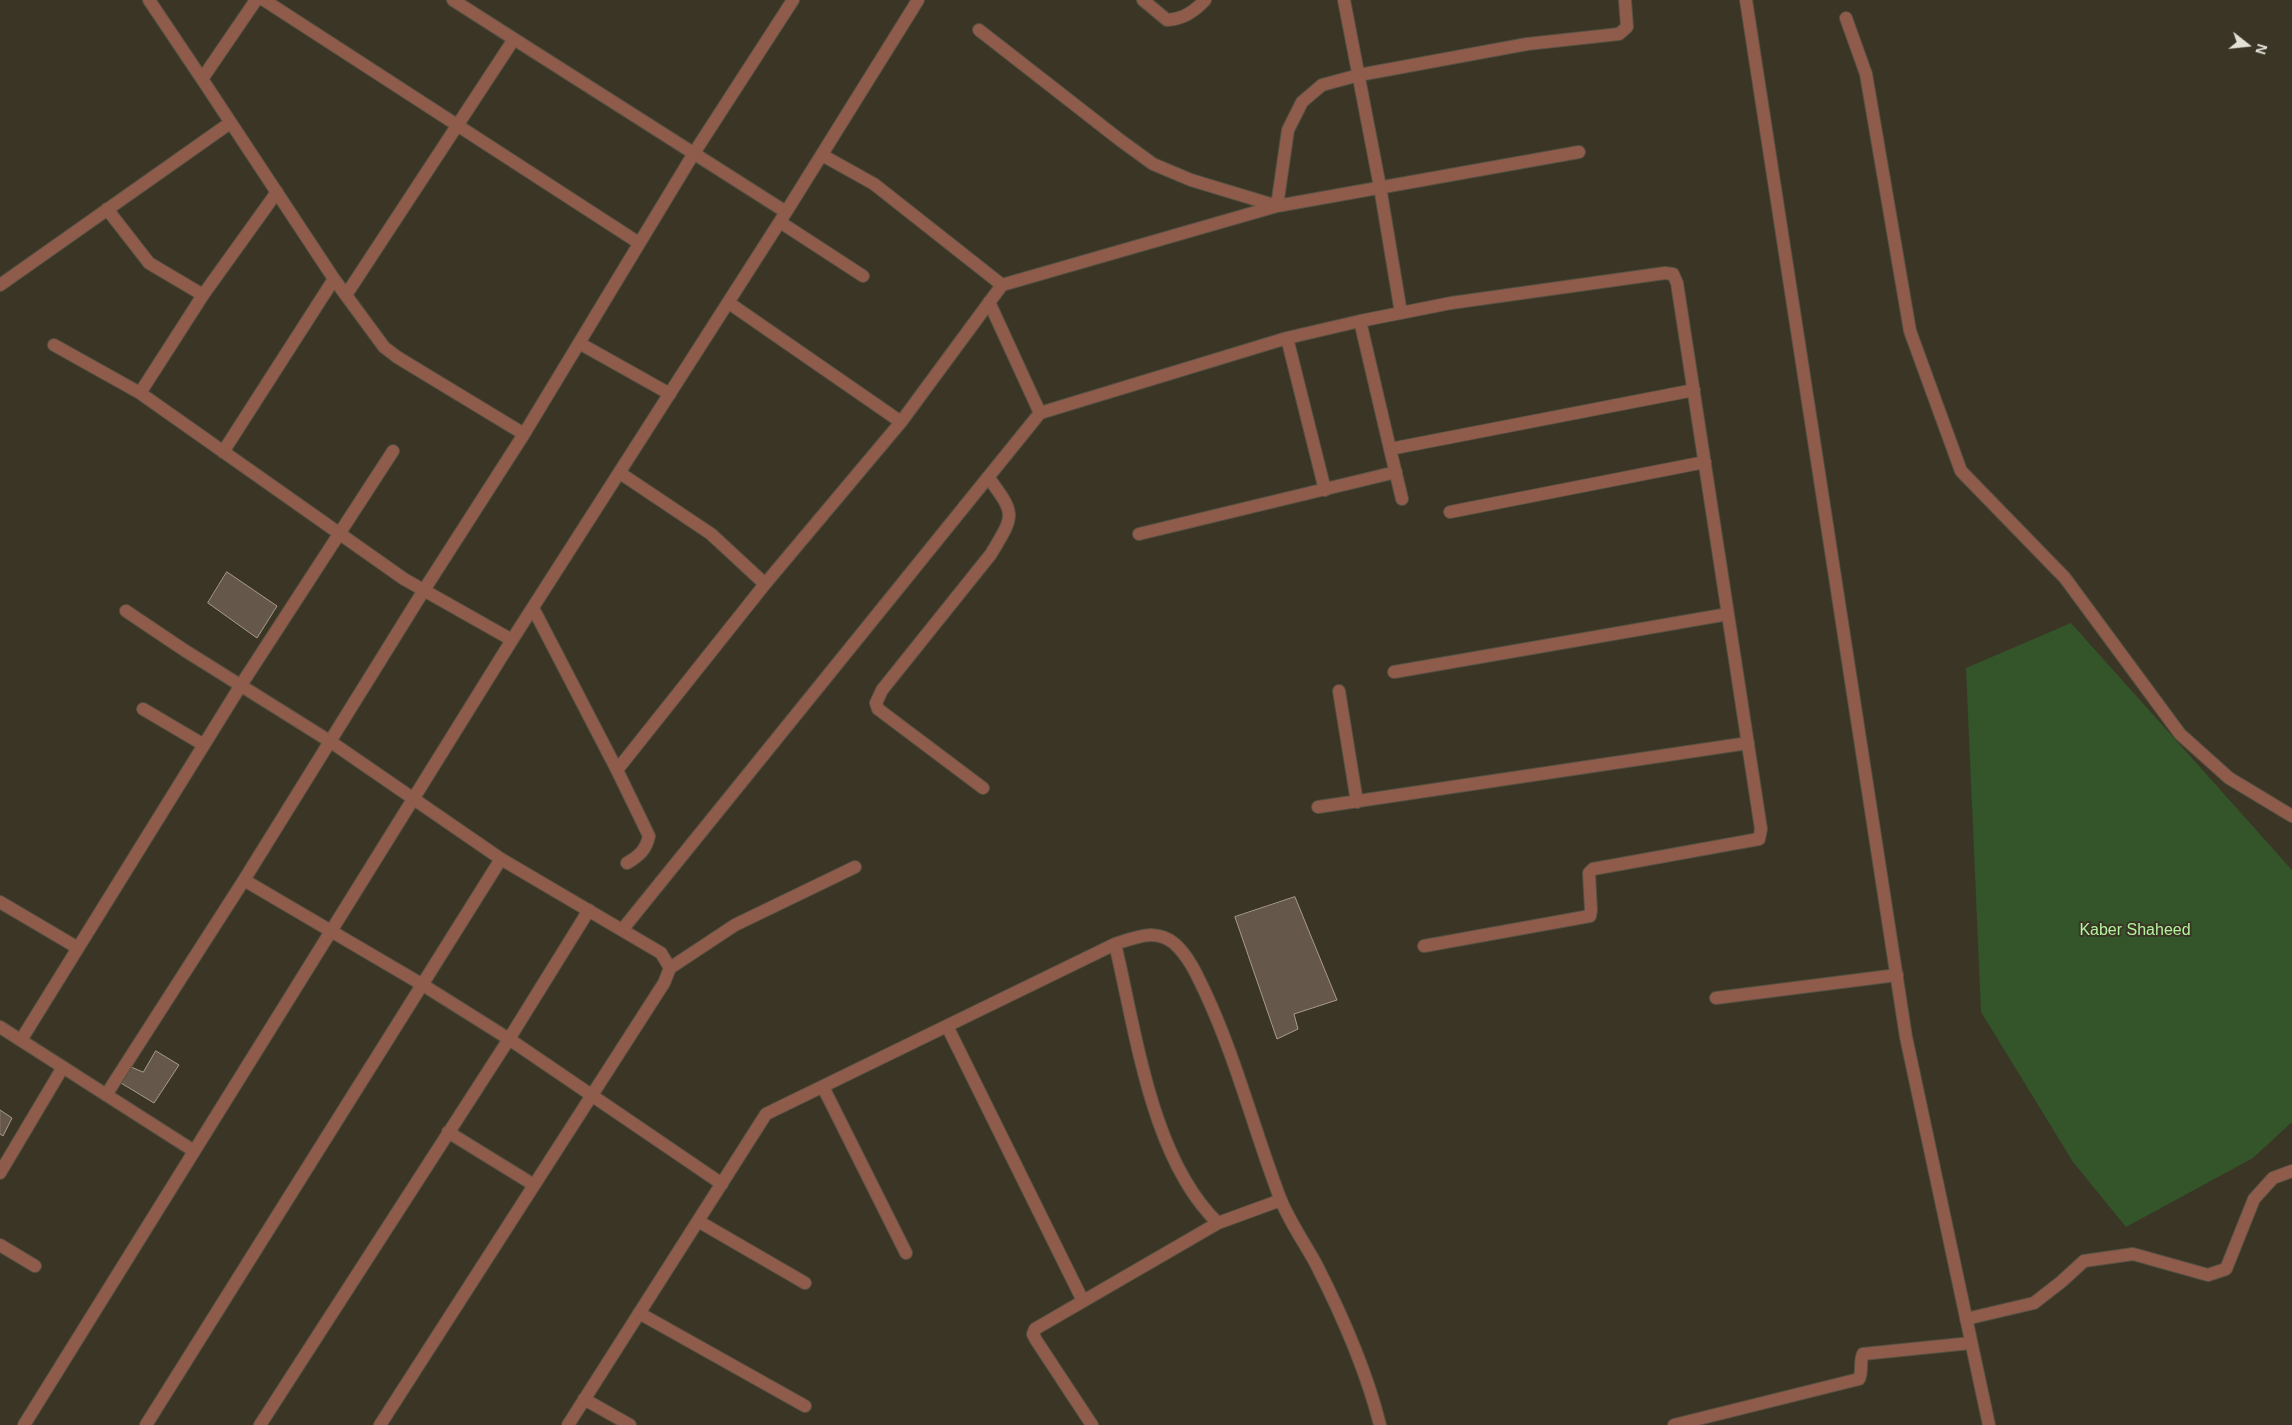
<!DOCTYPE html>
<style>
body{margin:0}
#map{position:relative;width:2292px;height:1425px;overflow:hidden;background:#3a3525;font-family:Helvetica,sans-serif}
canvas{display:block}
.north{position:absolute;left:2222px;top:20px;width:50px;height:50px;-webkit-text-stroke:4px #3a3525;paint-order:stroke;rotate:106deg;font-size:14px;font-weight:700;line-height:20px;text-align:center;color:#e4e2d8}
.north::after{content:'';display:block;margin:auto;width:18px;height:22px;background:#e4e2d8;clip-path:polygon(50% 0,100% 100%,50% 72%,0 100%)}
</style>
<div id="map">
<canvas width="2292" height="1425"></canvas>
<div class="north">N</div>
</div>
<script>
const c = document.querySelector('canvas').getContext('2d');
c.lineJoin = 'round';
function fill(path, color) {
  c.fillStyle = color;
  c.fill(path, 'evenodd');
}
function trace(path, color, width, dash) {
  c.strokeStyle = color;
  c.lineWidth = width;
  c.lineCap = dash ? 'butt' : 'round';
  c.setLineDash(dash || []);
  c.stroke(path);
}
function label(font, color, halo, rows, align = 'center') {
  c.font = font + ' Helvetica,sans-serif';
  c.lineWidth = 4;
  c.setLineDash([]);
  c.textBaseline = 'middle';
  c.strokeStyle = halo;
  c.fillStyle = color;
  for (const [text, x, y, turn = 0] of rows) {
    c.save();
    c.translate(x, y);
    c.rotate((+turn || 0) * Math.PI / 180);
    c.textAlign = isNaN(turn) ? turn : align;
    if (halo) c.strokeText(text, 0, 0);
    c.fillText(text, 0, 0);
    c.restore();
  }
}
fill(new Path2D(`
 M2071,623l221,247v252l-39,36 -127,69 -53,-65 -92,-150 -15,-344z`), '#34542a');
const building = new Path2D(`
 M227,572l50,34 -20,32 -49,-35z
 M1295,897l42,103 -43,14 4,15 -21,10 -42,-122z
 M156,1051l23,14 -25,38 -38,-23 15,-13 12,5z
 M0,1110l12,8 -9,18 -3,-2z`);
fill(building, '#65584a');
trace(building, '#a99b8b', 1);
const minor = new Path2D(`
 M149,0l53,79 54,-79
 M264,0l375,243
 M1143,0l24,20c16,-1 27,-8 38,-20
 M1344,0l36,187 21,126
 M1846,18l20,56 44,257 51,140 104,107 115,156 49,44 63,38
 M979,30l141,110 33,24 38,16 86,26 11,-76 14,-28 20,-17 37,-10 168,-31 92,-10 8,-7 -2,-27
 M202,79l132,200 50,68 13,10 127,77 170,-281 99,-153
 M277,192l-74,103 -63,98 264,186 108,61
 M107,209l42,54 54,32
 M786,212l132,-212
 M780,222l83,54
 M0,285l230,-162
 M1002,285l275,-79 302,-54
 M346,295l168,-256 -61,-39
 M989,302l51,111
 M729,303l172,119
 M1360,321l30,128 304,-59
 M1287,338l38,152
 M579,343l91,51
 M54,345l86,48
 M1390,449l12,50
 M223,452l111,-173
 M620,473l91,61 54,50
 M1450,512l255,-50
 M1139,534l257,-62
 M533,608l84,162 148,-186 136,-162 101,-137 -128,-101 -52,-29
 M126,611l58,39 147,92 170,117 160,94 9,15 -6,15 -284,442
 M1394,672l334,-58
 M1339,691l18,111
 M143,709l61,36
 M617,770l32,66c-3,14 -10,20 -22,27
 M983,788l-105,-79 -2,-6 6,-13 109,-136c24,-40 25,-39 -3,-77
 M1318,807l430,-64
 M244,880l179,105 86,54 213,145
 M0,902l78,46
 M622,930l418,-517 247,-75 73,-17 91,-18 214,-30 8,1 4,9 84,546 -2,10 -166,30 -4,4 2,37 -1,6 -166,30
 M1115,944c21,87 36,215 103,279
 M670,968l65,-43 120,-58
 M1716,998l181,-23
 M947,1026l136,275
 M0,1027l194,124
 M21,1040l220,-355 152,-234
 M823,1087l83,166
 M106,1095l138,-215 180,-290 100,-156
 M448,1132l86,53
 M0,1173l63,-106
 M698,1221l107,62
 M0,1245l35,21
 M639,1313l166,93
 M1966,1319l68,-16 27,-21 23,-21 49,-7 75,21 18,-6 28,-70 19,-21 19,-7
 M584,1399l46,26
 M24,1425l488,-785 274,-428 -272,-173
 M146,1425l355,-566
 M260,1425l249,-386 80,-129
 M568,1425l198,-311 349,-170c21,-7 41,-16 60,0 14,13 22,31 30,48 31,66 49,138 75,206 9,23 24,44 36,66 26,51 50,105 64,161
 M1092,1425l-56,-85 -3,-6 2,-5 183,-106 63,-23
 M1674,1425l185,-46c4,-8 0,-16 4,-25l108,-11`);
const tertiary = new Path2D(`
 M1746,0l160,1037 83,388`);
trace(minor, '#555142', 14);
trace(tertiary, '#555142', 14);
trace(minor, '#8f5b4a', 12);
trace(tertiary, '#8f5b4a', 12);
label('16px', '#b3f59e', '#3a3525', [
 ["Kaber Shaheed",2135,931]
]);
</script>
